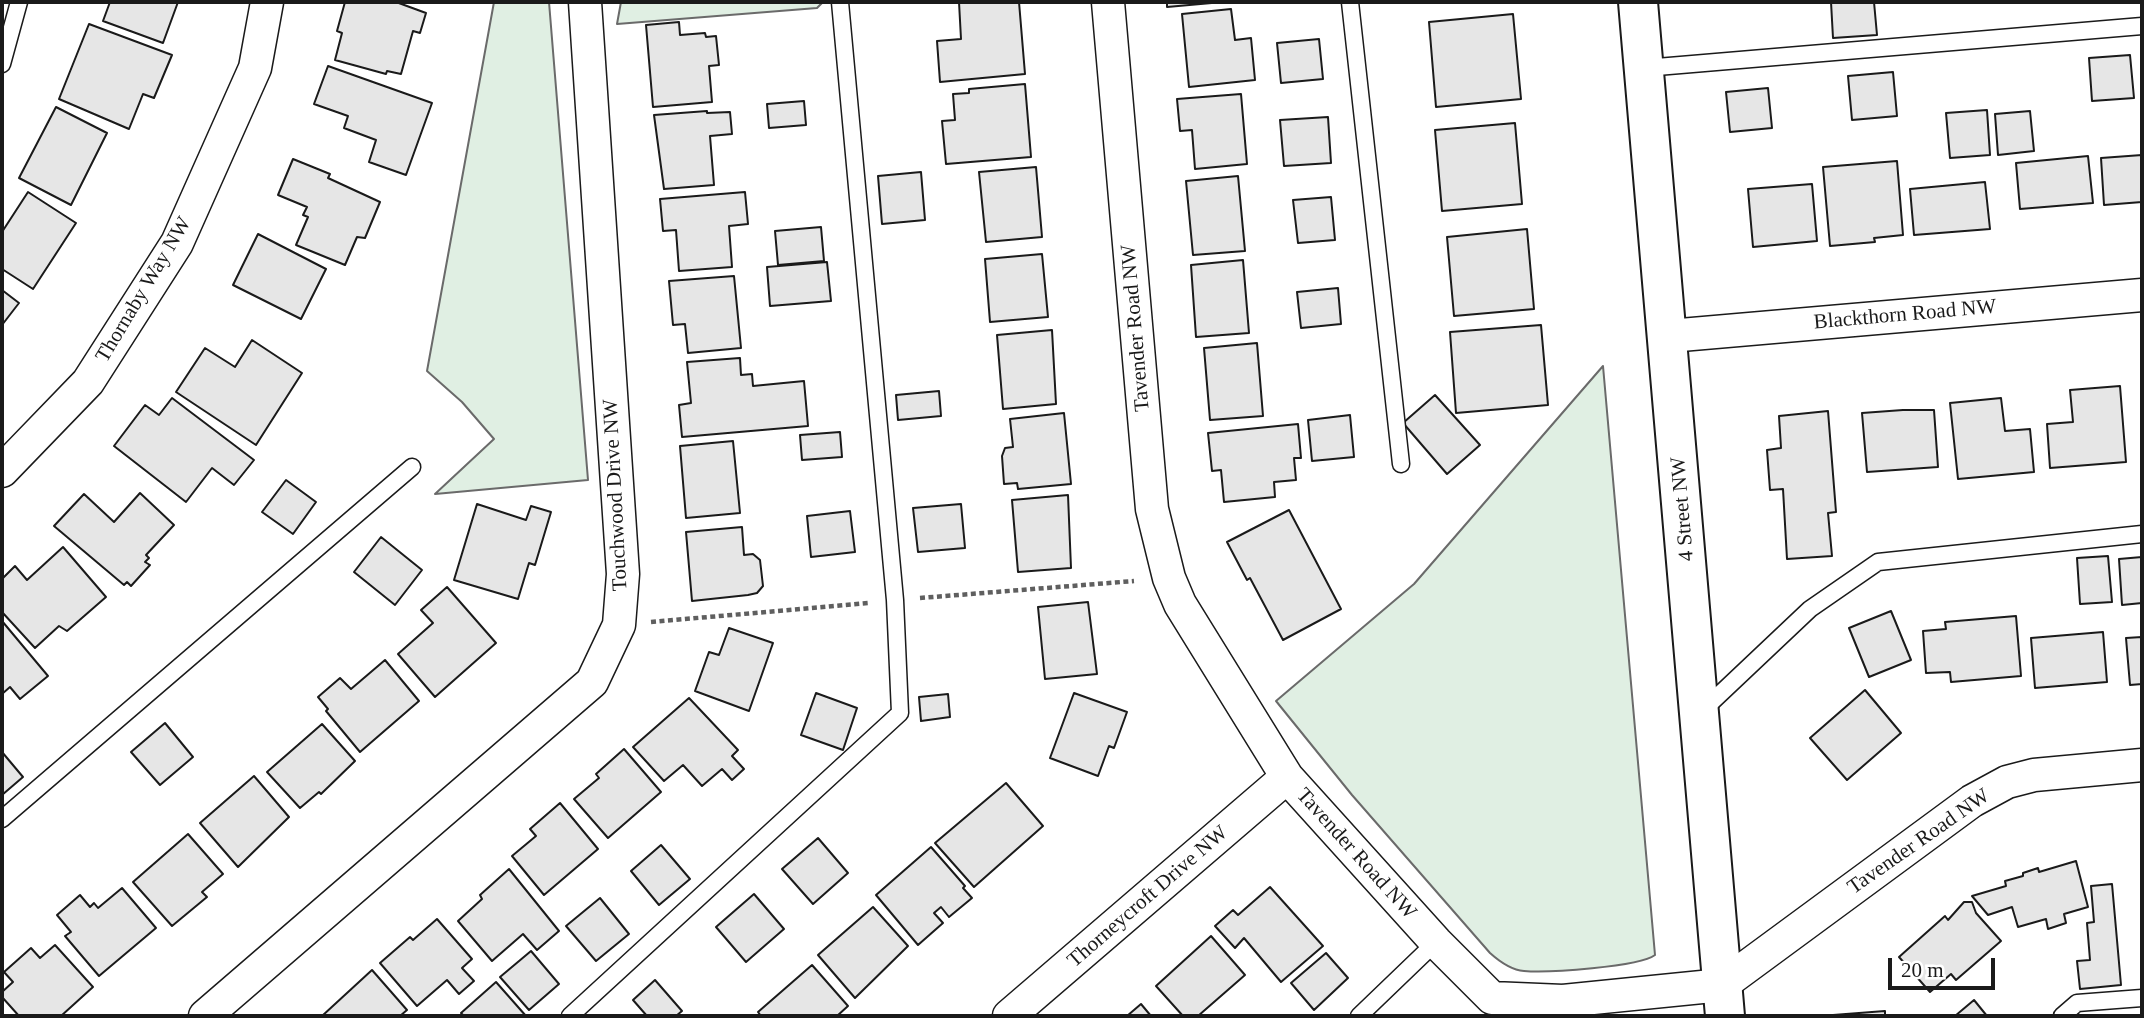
<!DOCTYPE html>
<style>
body{margin:0}
#map{position:relative;width:2144px;height:1018px;overflow:hidden;background:#fff;font-family:"Times New Roman",serif}
canvas{display:block}
.frame{position:absolute;inset:0;border:4px solid #1a1a1a;pointer-events:none}
.scale{position:absolute;left:1888px;top:958px;width:107px;height:32px;box-sizing:border-box;border:4px solid #1a1a1a;border-top:0;padding-left:9px;font-size:21px;line-height:24px;white-space:nowrap;color:#1a1a1a;-webkit-text-stroke:5px #fff;paint-order:stroke}
</style>
<div id="map">
<canvas width="2144" height="1018"></canvas>
<div class="frame"></div>
<div class="scale">20 m</div>
</div>
<script>
const c = document.querySelector('canvas').getContext('2d');
c.lineJoin = 'round';
function fill(path, color) {
  c.fillStyle = color;
  c.fill(path, 'evenodd');
}
function trace(path, color, width, dash) {
  c.strokeStyle = color;
  c.lineWidth = width;
  c.lineCap = dash ? 'butt' : 'round';
  c.setLineDash(dash || []);
  c.stroke(path);
}
function label(font, color, halo, rows, align = 'center') {
  c.font = font + ' "Times New Roman",serif';
  c.lineWidth = 5;
  c.setLineDash([]);
  c.textBaseline = 'middle';
  c.strokeStyle = halo;
  c.fillStyle = color;
  for (const [text, x, y, turn = 0] of rows) {
    c.save();
    c.translate(x, y);
    c.rotate((+turn || 0) * Math.PI / 180);
    c.textAlign = isNaN(turn) ? turn : align;
    if (halo) c.strokeText(text, 0, 0);
    c.fillText(text, 0, 0);
    c.restore();
  }
}
const green = new Path2D(`
 M494,2h55l39,478 -153,14 59,-55 -32,-37 -35,-31z
 M621,2h202l-6,6 -200,16z
 M1603,366l52,589c-16,12 -108,18 -131,16 -13,-1 -24,-9 -34,-18l-138,-158 -76,-94 138,-117z`);
fill(green, '#e0efe3');
trace(green, '#6a6a6a', 2);
const building = new Path2D(`
 M110,2h68l-15,41 -60,-22z
 M345,2h51l30,11 -6,20 -7,-2 -12,43 -14,-3 -1,3 -51,-14 7,-27 -5,-2z
 M959,2h60l6,72 -85,8 -3,-41 24,-2z
 M1167,2h56l-56,5z
 M1831,2h43l3,33 -44,3z
 M1231,9l4,31 16,-2 4,42 -66,7 -7,-73z
 M1513,14l8,85 -85,8 -7,-85z
 M679,22l1,13 25,-2 1,4 10,-1 3,29 -10,1 3,36 -59,5 -7,-82z
 M89,24l83,31 -18,43 -11,-4 -14,35 -70,-30z
 M1319,39l4,40 -42,4 -4,-40z
 M2130,55l4,43 -42,3 -3,-43z
 M328,66l104,37 -26,72 -37,-13 7,-22 -32,-12 4,-12 -34,-12z
 M1893,72l4,44 -45,4 -4,-44z
 M1025,84l6,73 -85,7 -4,-43 13,-1 -2,-26 16,-1v-4z
 M1768,88l4,40 -42,4 -4,-40z
 M1241,94l6,70 -52,5 -3,-39 -12,1 -3,-32z
 M804,101l2,24 -37,3 -2,-24z
 M56,107l51,26 -36,72 -52,-27z
 M1987,110l3,45 -40,3 -4,-45z
 M707,111v2l23,-1 2,22 -22,2 4,49 -50,4 -10,-74z
 M2030,111l4,40 -36,4 -3,-41z
 M1328,117l3,46 -47,3 -4,-46z
 M1515,123l7,81 -80,7 -7,-81z
 M2142,155v47l-38,3 -3,-47z
 M2088,156l5,47 -73,6 -4,-46z
 M293,159l37,15 -2,4 52,24 -15,36 -8,-1 -12,28 -49,-20 12,-28 -5,-2 4,-8 -29,-12z
 M1897,161l6,74 -29,3 1,4 -45,4 -7,-79z
 M1036,167l6,70 -56,5 -7,-70z
 M921,172l4,48 -43,4 -4,-48z
 M1238,176l7,75 -52,4 -7,-74z
 M1985,182l5,47 -76,6 -4,-46z
 M1812,184l5,57 -64,6 -5,-58z
 M28,192l48,31 -43,66 -31,-20v-37z
 M745,192l3,32 -19,2 3,41 -53,4 -3,-41 -13,1 -3,-32z
 M1331,197l4,43 -37,3 -5,-43z
 M821,227l3,34 -46,4 -3,-34z
 M1527,229l7,80 -80,7 -7,-79z
 M258,234l68,35 -25,50 -68,-34z
 M1042,254l6,63 -58,5 -5,-63z
 M1243,260l6,73 -53,4 -5,-72z
 M827,262l4,39 -61,5 -3,-39z
 M734,276l7,72 -53,5 -3,-29 -12,1 -4,-44z
 M1338,288l3,36 -40,4 -4,-36z
 M2,290l17,13 -17,22z
 M1541,325l7,80 -92,8 -6,-81z
 M1052,330l4,74 -53,5 -6,-74z
 M252,340l50,33 -46,72 -80,-53 29,-44 30,19z
 M1257,343l6,73 -53,4 -6,-72z
 M740,358l1,17 11,-1 1,12 51,-5 4,45 -126,11 -3,-32 12,-2 -4,-41z
 M2120,386l6,76 -76,6 -3,-44 26,-2 -3,-32z
 M939,391l2,25 -43,4 -2,-25z
 M1435,395l45,50 -33,29 -44,-51z
 M172,398l82,62 -20,25 -22,-17 -26,34 -72,-56 31,-41 14,10z
 M2001,398l4,33 25,-2 4,43 -76,7 -8,-76z
 M1903,410h31l4,57 -71,5 -5,-59z
 M1828,411l8,101 -8,1 4,43 -45,3 -4,-70 -13,1 -3,-40 14,-2 -2,-32z
 M1064,413l7,71 -53,5 -1,-6 -13,1 -2,-28 3,-8 8,-1 -3,-28z
 M1350,415l4,42 -42,4 -4,-41z
 M1298,424l3,34h-7l2,22 -22,2 1,15 -51,5 -3,-32 -9,1 -4,-38z
 M840,432l2,25 -40,3 -2,-25z
 M733,441l7,72 -54,5 -6,-72z
 M286,480l30,22 -23,32 -31,-22z
 M140,493l34,32 -28,30 3,3 -4,4 5,3 -19,21 -4,-4 -3,3 -70,-59 30,-32 30,28z
 M1068,495l3,73 -53,4 -6,-72z
 M477,504l49,16 5,-14 20,6 -16,53 -6,-2 -11,36 -64,-19z
 M961,504l4,44 -47,4 -5,-44z
 M1289,510l52,99 -58,31 -33,-62 -3,2 -20,-38z
 M850,511l5,41 -44,5 -4,-41z
 M742,527l2,28 9,-1 7,6 3,26 -6,7 -9,2 -56,6 -6,-69z
 M381,537l41,33 -27,35 -41,-33z
 M63,547l43,50 -39,34 -8,-5 -24,22 -33,-36v-33l13,-13 12,14z
 M2108,556l4,46 -32,2 -3,-46z
 M2142,557v46l-20,2 -3,-46z
 M447,587l49,56 -61,54 -37,-43 35,-31 -12,-13z
 M1088,602l9,72 -52,5 -7,-72z
 M1891,611l20,49 -42,17 -20,-49z
 M2016,616l5,60 -70,6 -1,-10 -24,1 -3,-42 23,-2 -1,-7z
 M2,621l46,55 -28,23 -10,-12 -8,7z
 M729,628l44,15 -24,68 -54,-20 14,-39 10,3z
 M2103,632l4,50 -72,6 -4,-50z
 M2142,637v47l-12,1 -4,-47z
 M385,660l34,41 -59,51 -34,-41 2,-2 -10,-12 22,-19 11,11z
 M1865,690l36,43 -54,47 -37,-42z
 M816,693l41,15 -14,42 -42,-15z
 M1074,693l53,19 -13,36 -5,-2 -11,30 -48,-18z
 M948,694l2,23 -29,4 -2,-24z
 M689,698l49,52 -6,6 12,13 -12,11 -10,-11 -20,17 -19,-21 -19,16 -31,-34z
 M165,723l28,34 -33,28 -29,-33z
 M322,724l33,37 -34,33 -2,-2 -19,16 -33,-36z
 M624,749l37,43 -53,46 -34,-39 25,-21 -3,-4z
 M2,752l21,25 -21,18z
 M254,776l35,41 -51,50 -38,-44z
 M1006,783l37,43 -69,61 -39,-44z
 M560,803l38,46 -54,46 -32,-39 24,-20 -6,-7z
 M188,834l35,40 -21,18 5,5 -35,29 -39,-44z
 M818,838l30,35 -35,31 -31,-35z
 M661,845l29,34 -31,26 -28,-34z
 M931,847l34,39 -2,2 9,10 -23,19 -8,-10 -7,6 9,10 -25,22 -42,-50z
 M2076,861l12,46 -24,7 2,9 -18,6 -2,-10 -28,8 -6,-20 -24,8 -16,-19 34,-10 -1,-5 18,-5v-3l15,-5 1,4z
 M509,869l50,62 -22,19 -14,-16 -31,27 -34,-40 24,-22 -2,-4z
 M2112,884l9,101 -41,4 -3,-28 13,-1 -3,-37 7,-1 -3,-36z
 M1270,887l53,59 -42,36 -37,-44 -9,10 -20,-22 18,-16 5,5z
 M122,888l34,40 -57,48 -34,-40 6,-4 -14,-17 23,-20 10,12 4,-4 4,5z
 M754,894l30,35 -38,33 -30,-35z
 M600,898l29,36 -33,27 -30,-35z
 M1964,902h8l4,11 25,28 -45,39 -5,-6 -21,18 -31,-35 46,-41 3,4z
 M873,907l35,39 -53,52 -37,-43z
 M437,919l35,40 -10,9 12,13 -15,13 -12,-14 -30,26 -37,-43 30,-26 3,3z
 M1211,936l34,39 -47,41h-15l-27,-30z
 M55,945l38,42 -32,29h-42l-17,-19v-5l11,-10 -9,-10 27,-24 9,10z
 M531,951l28,33 -30,26 -29,-33z
 M1326,953l22,25 -34,32 -23,-27z
 M812,965l36,41 -11,10h-76l-3,-4z
 M372,970l35,40 -7,6h-78z
 M655,980l27,31 -6,5h-29l-14,-16z
 M496,982l30,34h-62l-3,-3z
 M1974,1000l13,16h-32z
 M1141,1004l10,12h-24z
 M1885,1011v5h-52v-1z`);
fill(building, '#e6e6e6');
trace(building, '#1a1a1a', 2);
const lane = new Path2D(`
 M1350,2l51,462
 M2,64l17,-62
 M1645,68l497,-42
 M1701,712l109,-103 68,-47 264,-28
 M2,819l410,-352
 M570,1016l330,-303 -5,-113 -55,-598
 M1359,1016l77,-74
 M2062,1016l15,-13 65,-5`);
const street = new Path2D(`
 M1108,2l44,507 17,69 11,26 107,173 149,165 56,56 71,3 159,-16 250,-184 35,-19 27,-7 108,-10
 M1669,336l473,-41
 M2,471l86,-89 89,-139 78,-175 12,-66
 M205,1016l387,-334 27,-57 4,-51 -38,-572
 M1009,1016l278,-239`);
const secondary = new Path2D(`
 M1638,2l87,1014`);
trace(lane, '#1a1a1a', 19);
trace(street, '#1a1a1a', 35);
trace(secondary, '#1a1a1a', 42);
trace(new Path2D(`
 M920,598l214,-17
 M651,622l218,-19`), '#5f5f5f', 4.5, [5, 3.5]);
trace(lane, '#fff', 16);
trace(street, '#fff', 32);
trace(secondary, '#fff', 38);
label('21px', '#1a1a1a', '#fff', [
 ["Thornaby Way NW",144,290,-59],
 ["Blackthorn Road NW",1905,315,-5],
 ["Tavender Road NW",1136,328,-95],
 ["Touchwood Drive NW",616,495,-93],
 ["4 Street NW",1683,509,-95],
 ["Tavender Road NW",1919,842,-35],
 ["Tavender Road NW",1356,854,48],
 ["Thorneycroft Drive NW",1148,897,-41]
]);
</script>
